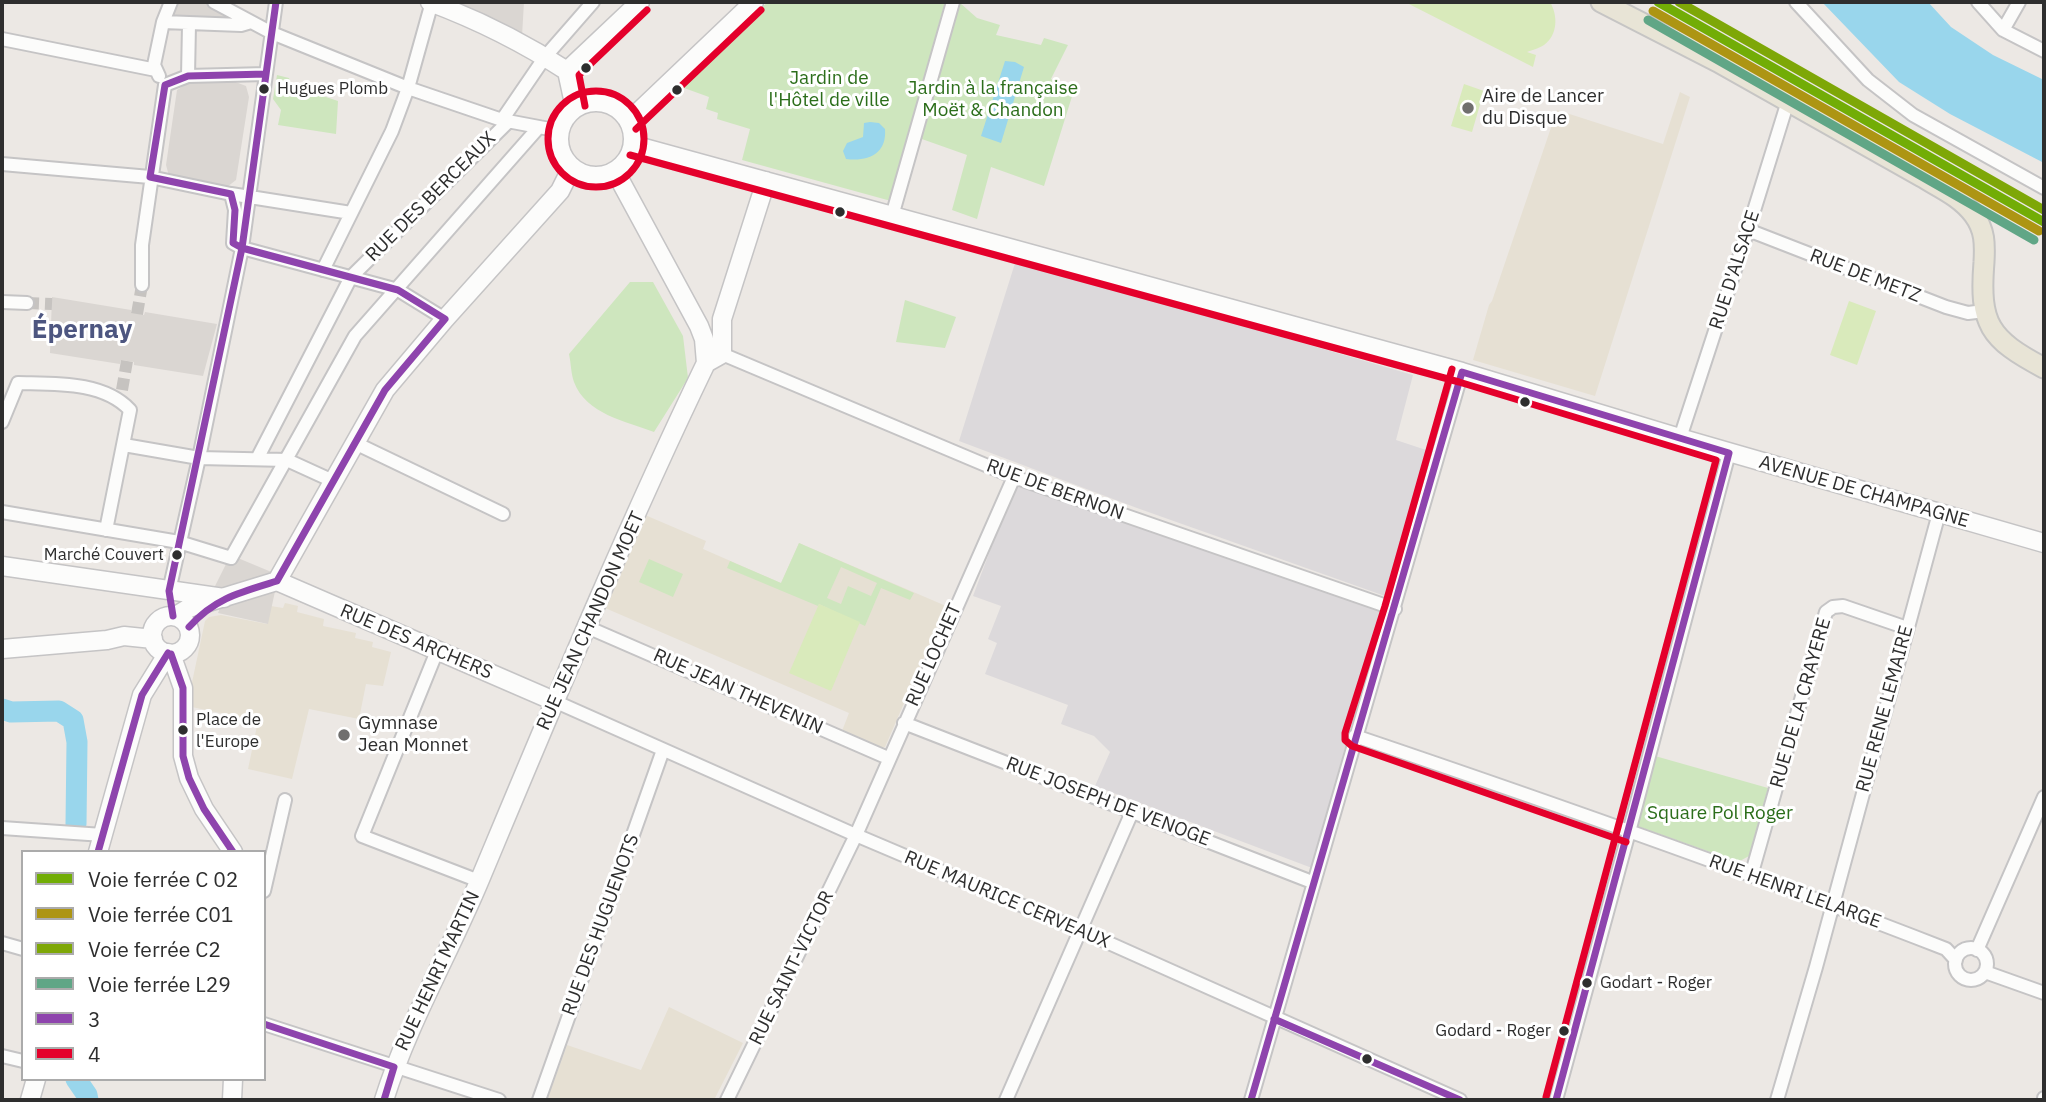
<!DOCTYPE html>
<meta charset="utf-8">
<style>
body{margin:0}
#map{position:relative;width:2046px;height:1102px;overflow:hidden;background:#ece8e4;font-family:"IBM Plex Sans",sans-serif}
canvas{display:block}
.frame{position:absolute;inset:0;border:4px solid #2e2e2e;pointer-events:none}
.legend{position:absolute;left:21px;top:850px;width:245px;height:231px;box-sizing:border-box;background:#fff;border:2px solid #ababab;margin:0;padding:9px 12px;list-style:none;font-size:21px;color:#2e2e2e}
.legend li{display:flex;align-items:center;gap:14px;height:35px}
.legend b{width:35px;border:2px solid #ababab}
</style>
<div id="map">
<canvas width="2046" height="1102"></canvas>
<div class="frame"></div>
<ul class="legend">
<li><b style="height:9px;background:#72ad06"></b>Voie ferrée C 02</li>
<li><b style="height:9px;background:#ad9513"></b>Voie ferrée C01</li>
<li><b style="height:9px;background:#7ea707"></b>Voie ferrée C2</li>
<li><b style="height:9px;background:#60a686"></b>Voie ferrée L29</li>
<li><b style="height:9px;background:#8e44ad"></b>3</li>
<li><b style="height:9px;background:#e4002b"></b>4</li>
</ul>
</div>
<script>
const c = document.querySelector('canvas').getContext('2d');
c.lineJoin = 'round';
function fill(path, color) {
  c.fillStyle = color;
  c.fill(path, 'evenodd');
}
function trace(path, color, width, dash) {
  c.strokeStyle = color;
  c.lineWidth = width;
  c.lineCap = dash ? 'butt' : 'round';
  c.setLineDash(dash || []);
  c.stroke(path);
}
function label(font, color, halo, rows, align = 'center') {
  c.font = font + ' "IBM Plex Sans",sans-serif';
  c.lineWidth = 6;
  c.setLineDash([]);
  c.textBaseline = 'middle';
  c.strokeStyle = halo;
  c.fillStyle = color;
  for (const [text, x, y, turn = 0] of rows) {
    c.save();
    c.translate(x, y);
    c.rotate((+turn || 0) * Math.PI / 180);
    c.textAlign = isNaN(turn) ? turn : align;
    if (halo) c.strokeText(text, 0, 0);
    c.fillText(text, 0, 0);
    c.restore();
  }
}
fill(new Path2D(`
 M1016,260l397,115 -17,65 33,11 -44,145 -248,-88 -178,-67z
 M1017,479l365,133 -70,256 -217,-82 15,-34 -16,-16 -33,-12 7,-19 -83,-31 12,-31 -9,-4 13,-33 -28,-10z`), '#dcd9db');
fill(new Path2D(`
 M1680,92l10,5 -95,299 -122,-36 16,-55 3,-4 65,-191 106,34z
 M645,515l61,26 -3,8 78,34 18,-40 147,63 -61,141 -4,1 -39,-17 7,-18 -244,-105z
 M285,603l13,3 -1,6 27,7 -1,7 33,7 -1,5 18,4 -1,5 19,5 -8,34 -17,-2 -7,35 -50,-10 -17,70 -44,-10 10,-48 -71,-15 18,-85 4,-4 12,-2 46,9 4,-18 12,2z
 M669,1007l74,36 -29,57h-167l20,-55 74,25z`), '#e6e0d3');
fill(new Path2D(`
 M768,2h177l-54,199 -149,-41 8,-31 -33,-10 1,-6 -12,-4 3,-12 -36,-13z
 M959,2l18,16 23,7 -4,10 45,10 3,-7 24,7 -17,34 23,11 -30,96 -53,-19 -14,52 -25,-9 15,-55 -48,-17z
 M277,75l12,3 2,7 24,3 2,6 21,7 -2,33 -58,-9 3,-15 -8,-11z
 M630,282h23l30,54 5,42 -34,54c-29,-11 -68,-18 -80,-50 -3,-8 -3,-19 -5,-28z
 M905,300l51,17 -11,31 -49,-6z
 M799,543l115,50 -4,7 -29,-12 -16,38 -46,-22 -1,2 -91,-38 3,-7 51,22zM841,567l36,16 -6,13 -23,-10 -7,18 -14,-6z
 M649,559l34,15 -10,23 -34,-15z
 M1655,756l113,32 -19,68 -11,6 -101,-36z`), '#cee6be');
fill(new Path2D(`
 M1405,2h145c8,13 8,33 -6,43 -4,3 -12,5 -17,7l9,3 -3,12z
 M1464,84l20,7 -12,41 -21,-6z
 M1849,301l27,10 -19,54 -27,-10z
 M819,604l41,18 -29,69 -42,-18z`), '#d9eabb');
fill(new Path2D(`
 M165,2h49l37,20 -86,3z
 M432,2h92l-2,34z
 M233,81l13,5 3,11 -13,83 -9,7 -58,-11 -3,-11 11,-75 11,-7z
 M52,297l79,13v2l13,3 1,-3 72,12 -14,52 -69,-11v-3l-13,-2 -1,4 -70,-11z
 M233,556l48,20 -4,6 -9,42 -50,-11 6,-15 -14,-2 19,-38z`), '#dad6d2');
fill(new Path2D(`
 M1822,2h106l23,25 42,28 51,25v83l-94,-49 -51,-32z
 M1005,61l10,1 9,5 -23,76 -20,-7z
 M870,122l9,1 6,6c2,24 -16,33 -39,30l-3,-8 4,-8 16,-6 1,-14z`), '#99d6ec');
trace(new Path2D(`
 M2,709l9,3 48,-1 14,9 4,22 -1,82
 M76,1079l11,16 1,5`), '#99d6ec', 21);
trace(new Path2D(`
 M27,303l25,1
 M137,314l5,-29
 M122,390l5,-29`), '#c6c3c0', 12, [12, 6]);
const street = new Path2D(`
 M214,2l58,31 136,55 94,32 58,11
 M1796,2l72,78 45,35 131,73
 M1978,2l25,28 41,21
 M163,22l78,3 10,-3
 M2003,30l16,-28
 M2,39l154,31
 M159,76l-5,-11 9,-43 8,-20
 M188,76l1,-51
 M165,85l23,-9 78,-2
 M502,120l43,-63 48,-55
 M2,164l148,13 81,17 120,19
 M231,194l4,16 -2,33 9,5 156,42 47,29
 M892,216l61,-214
 M1748,230l198,77 22,6 16,-2
 M323,270l69,-139 16,-43 24,-86
 M142,285v-40l23,-160
 M2,302l25,1
 M722,354l292,123 381,132
 M2,422l16,-39c36,1 85,-2 112,27l-24,120
 M1680,438l68,-208 40,-129
 M355,443l148,71
 M124,445l75,13 88,2 46,21
 M257,459l94,-182 158,-156
 M2,512l177,30 52,16 124,-222 184,-209
 M169,591l30,-133 43,-210 34,-246
 M587,627l301,131
 M437,651l-75,185 117,45
 M554,701l297,132 231,98 378,169
 M904,723l408,159
 M1355,736c198,67 396,137 591,213l10,11
 M2,828l101,7
 M1751,876l75,-264 7,-5 10,-1 64,22
 M264,891l21,-91
 M2,943l21,6
 M1955 964a16 16 0 1 1 32 0a16 16 0 1 1-32 0Z
 M1977,950l67,-153
 M1985,972l59,21
 M264,1024l235,76
 M2,1056l21,5
 M539,1100l124,-350
 M727,1100l129,-265 158,-358
 M1006,1100l126,-288
 M1251,1100l211,-728
 M1556,1100l73,-268 100,-379
 M1777,1100l39,-133 123,-454
 M2044,1100v-2`);
const secondary = new Path2D(`
 M430,2c48,18 94,41 137,69
 M567,71l73,-69
 M567,71l8,37
 M559 139a37 37 0 1 1 74 0a37 37 0 1 1-74 0Z
 M629,121l125,-119
 M633,145l829,227 218,66 364,105
 M615,171l84,155 5,13 2,24
 M706,363l16,-9v-35l44,-138
 M2,566l222,32
 M277,581l108,-191 60,-71 115,-128 12,-24
 M277,581l277,120
 M176,616l13,-8 88,-27
 M152 635a19 19 0 1 1 38 0a19 19 0 1 1-38 0Z
 M2,649l105,-9 17,-4 29,3
 M171,654l12,34v68l6,22 15,31 29,43
 M98,852l44,-157 26,-42
 M30,1100l6,-21
 M232,1100l1,-21
 M384,1100c24,-77 66,-148 97,-223 72,-172 144,-346 225,-514`);
const primary = new Path2D(`
 M1601,2l117,60 204,115c18,11 39,20 52,38 11,15 11,29 10,47 -5,62 5,77 60,106`);
trace(street, '#c5c4c5', 16);
trace(secondary, '#c5c4c5', 21);
trace(primary, '#c6c5c4', 23);
trace(street, '#fcfcfb', 12);
trace(secondary, '#fcfcfb', 18);
trace(primary, '#e8e4d6', 19);
trace(new Path2D(`
 M173,616l-4,-25 73,-343 34,-246
 M189,627c26,-29 52,-35 88,-46l108,-191 60,-71 -47,-29 -156,-42 -9,-5 2,-33 -4,-16 -81,-17 15,-92 23,-9 78,-2
 M171,654l12,34v68l6,22 15,31 29,43
 M98,852l44,-157 26,-42
 M1274,1019l186,81
 M264,1024l130,43 -10,33
 M1251,1100l211,-728 267,81 -173,647`), '#8e44ad', 7);
trace(new Path2D(`
 M548 139a48 48 0 1 1 96 0a48 48 0 1 1-96 0Z
 M585,106l-6,-31 68,-65
 M636,129l125,-119
 M630,155l829,227 257,78 -170,637
 M1452,369l-67,237 -40,127v7l7,6 274,96`), '#e4002b', 7);
trace(new Path2D(`
 M1658,2l386,220`), '#72ad06', 9);
trace(new Path2D(`
 M1653,11l386,220`), '#ad9513', 9);
trace(new Path2D(`
 M1679,2l365,208`), '#7ea707', 9);
trace(new Path2D(`
 M1648,20l386,220`), '#60a686', 9);
for (const [x, y, r, color] of [
 [586,68,6,"#2e2e2e"],
 [264,89,6,"#2e2e2e"],
 [677,90,6,"#2e2e2e"],
 [1468,108,7,"#706f6e"],
 [840,212,6,"#2e2e2e"],
 [1525,402,6,"#2e2e2e"],
 [177,555,6,"#2e2e2e"],
 [183,730,6,"#2e2e2e"],
 [344,735,7,"#706f6e"],
 [1587,983,6,"#2e2e2e"],
 [1564,1031,6,"#2e2e2e"],
 [1367,1059,6,"#2e2e2e"]
]) {
  const dot = new Path2D();
  dot.arc(x, y, r, 0, 2 * Math.PI);
  c.fillStyle = color;
  c.fill(dot);
  trace(dot, '#fff', 2.5);
}
label('17px', '#2e2e2e', '#fff', [
 ["Hugues Plomb",277,89],
 ["Marché Couvert",164,555,"right"],
 ["Place de",196,720],
 ["l'Europe",196,742],
 ["Godart - Roger",1600,983],
 ["Godard - Roger",1551,1031,"right"]
], 'left');
label('19px', '#2c6e1b', '#fff', [
 ["Jardin de",829,79],
 ["l'Hôtel de ville",829,101],
 ["Jardin à la française",993,89],
 ["Moët & Chandon",993,111],
 ["Square Pol Roger",1720,814]
]);
label('19px', '#2e2e2e', '#fff', [
 ["Aire de Lancer",1482,97],
 ["du Disque",1482,119],
 ["Gymnase",358,724],
 ["Jean Monnet",358,746]
], 'left');
label('19px', '#2e2e2e', '#fff', [
 ["RUE DES BERCEAUX",431,197,-45],
 ["RUE D'ALSACE",1735,270,-72],
 ["RUE DE METZ",1865,276,21],
 ["RUE DE BERNON",1055,490,20],
 ["AVENUE DE CHAMPAGNE",1864,492,16],
 ["RUE JEAN CHANDON MOET",591,621,-66],
 ["RUE DES ARCHERS",416,642,23],
 ["RUE LOCHET",934,655,-66],
 ["RUE JEAN THEVENIN",738,692,24],
 ["RUE DE LA CRAYERE",1801,703,-74],
 ["RUE RENE LEMAIRE",1885,709,-75],
 ["RUE JOSEPH DE VENOGE",1108,802,21],
 ["RUE HENRI LELARGE",1795,892,20],
 ["RUE MAURICE CERVEAUX",1007,900,23],
 ["RUE DES HUGUENOTS",601,925,-70],
 ["RUE SAINT-VICTOR",792,968,-64],
 ["RUE HENRI MARTIN",438,971,-65]
]);
label('bold 26px', '#4d5680', '#fff', [
 ["Épernay",82,330]
]);
</script>
